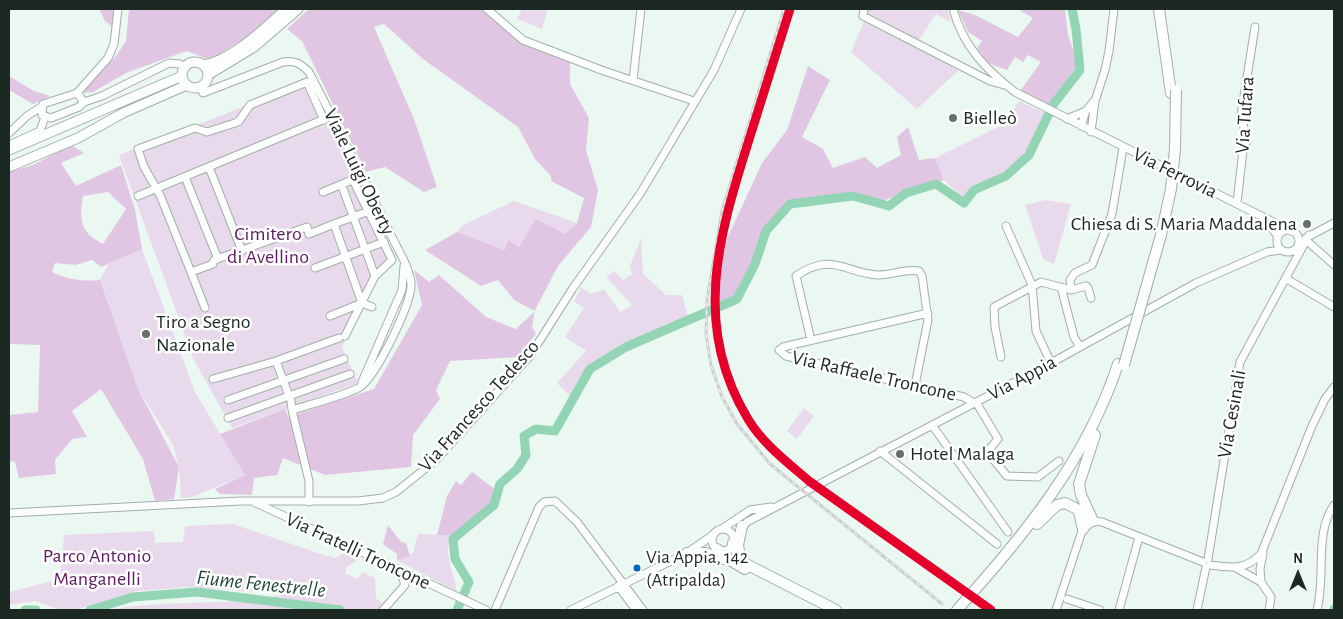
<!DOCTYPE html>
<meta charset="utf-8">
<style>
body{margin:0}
#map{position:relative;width:1343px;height:619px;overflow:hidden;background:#ebf8f1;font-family:"Alegreya Sans",sans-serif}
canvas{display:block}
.frame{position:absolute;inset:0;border:10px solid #1c2822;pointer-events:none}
.north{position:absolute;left:1273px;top:549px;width:50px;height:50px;-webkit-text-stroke:4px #fff;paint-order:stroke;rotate:0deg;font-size:14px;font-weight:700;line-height:20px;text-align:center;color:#1c2822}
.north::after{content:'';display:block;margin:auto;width:18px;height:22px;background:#1c2822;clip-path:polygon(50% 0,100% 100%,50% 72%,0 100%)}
</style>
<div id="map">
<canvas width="1343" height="619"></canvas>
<div class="frame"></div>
<div class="north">N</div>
</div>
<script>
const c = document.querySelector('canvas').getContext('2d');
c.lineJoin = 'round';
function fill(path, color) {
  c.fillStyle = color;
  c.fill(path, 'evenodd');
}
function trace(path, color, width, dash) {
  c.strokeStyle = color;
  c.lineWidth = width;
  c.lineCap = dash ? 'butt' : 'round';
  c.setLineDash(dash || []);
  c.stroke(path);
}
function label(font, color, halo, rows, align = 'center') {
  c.font = font + ' "Alegreya Sans",sans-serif';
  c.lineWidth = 5;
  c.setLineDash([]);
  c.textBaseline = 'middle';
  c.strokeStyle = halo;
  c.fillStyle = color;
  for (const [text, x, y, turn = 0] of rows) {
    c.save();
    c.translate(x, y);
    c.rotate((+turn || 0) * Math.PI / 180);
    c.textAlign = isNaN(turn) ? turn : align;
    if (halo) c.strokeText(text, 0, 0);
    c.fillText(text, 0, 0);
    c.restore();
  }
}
fill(new Path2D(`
 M522,9h26l-6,20 -25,-10z
 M867,9h80l4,14 -15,-9 -18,27 -52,-29z
 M864,22l96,47 -43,40 -66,-57z
 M310,81l86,178 -16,11 -38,77 16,36 -126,45 -38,-68 -75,-205z
 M1019,101l28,13c-11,21 -20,43 -40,58 -16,12 -28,9 -43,27l-20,-19 -9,-22 71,-35z
 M1045,200l26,4 -17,60 -11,-5 -18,-54z
 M514,201l63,22 -12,11 -60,16 -48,-18 6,-7z
 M641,238l2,36 23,21h16l7,26 -63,26 -36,22 -17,30 -16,-16 29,-32 -21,-14 19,-29 -10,-7 7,-14 10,7 13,-5 16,23 12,-7 -26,-28 8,-6 9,9 9,-6 -2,-8z
 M142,249l53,143 50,83 -53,22 -11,1 -2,-31 -6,-22 -35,-56 -38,-109 9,-17z
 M804,408l10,8 -17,23 -10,-8z
 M233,524l91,31 12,3 10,-7 14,7 -13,9 -2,6 13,6 4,-7 13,6 1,20 8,7 -4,5h-273c59,-11 121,-3 179,-16l-97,-7 -51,4 -63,19h-15l-25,-9 -26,4v-13l51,-13 4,-44 90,-4 1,12 28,-1 2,-16z
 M418,534l33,1c-8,19 3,38 6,57l-60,-32 16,-7z`), '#e9d9ec');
fill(new Path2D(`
 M99,9h14v18l-8,-6z
 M129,9h149l-25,24 -43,27 -23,-9 -59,21 -35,20 -13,1 36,-37 10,-15z
 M309,9h173l41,34 47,19v22l19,34 -3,32 12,40 -7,37 -33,39 -23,44 -3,17 4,7 -18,23 -68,4 -14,29 4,9 -27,36 -2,32 -86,8 -42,-17 -6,17 -23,3 -2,17 -32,-1 -5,-5 30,-14 -25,-41 65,-25 3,8 86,-28 48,-84 -8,-35 15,12 10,-7 47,42 30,12 19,-18 -21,-11 -16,-20 -17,6 -56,-36 32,-18 48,18 3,-10 11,7 17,-28 29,15 12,-11 7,-25 -33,-17v-5l-16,-17 -17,-32 -95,-68 -39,-35 -10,3 40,92 23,68 -13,5 -39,-25 -19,5 -64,-131 -15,-12z
 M1018,9h47l3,26 10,29 -29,42 -29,-15 21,-29 -13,-7 -5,7 -8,-5 -8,13 -19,-7 -11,-15 5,-7 -14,-9 -10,-22 17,5 43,22 15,-19z
 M808,66l22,14 -28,57 21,12 10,19 32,-11 12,11 24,-13 -4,-18 11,-10 11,33 16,-2 9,22 -59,20 -31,-7 -64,9 -24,27 -11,29 -20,39 -21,11 3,-33 10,-36 35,-76 25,-33z
 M9,76l25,15 16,5 -17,8 -24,-14z
 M71,145l13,8 -23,10 15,23 45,-21 14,45 7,39 -41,18 -9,-7 -16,5 -21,-2 -3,9c15,7 31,10 48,8l38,109 41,78 -5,32 -19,2 -12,-42 -42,-70 -29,22 15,26 -15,2 -17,21 1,14 -37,4 -4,-16 -6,-1v-46l29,-3 2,-67 -31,-1v-172l24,-7zM108,192l18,17 -23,35c-23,-12 -24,-23 -20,-48z
 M472,472l24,18 -8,18 -37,27h-14l10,-39 9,-15 5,4z
 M388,525l13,17 5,1 4,13 -13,4v-6l-14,-10z`), '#e1c6e4');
trace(new Path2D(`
 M25,610h11
 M90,610l43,-13 64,-5 143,18
 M457,610l12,-28 -14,-23 -2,-20 41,-34 6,-21 17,-15 9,-14 -2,-19 12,-7 19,2 35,-62 36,-22 111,-48 18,-35 11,-33 24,-27 63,-8 36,10 17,-13 30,-9 28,19 10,-13 32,-14 23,-21 24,-50 27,-35 -4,-41 -4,-20
 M1334,610v-1`), '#93d4b5', 9);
const minor = new Path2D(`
 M487,9l36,31 81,31 90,30
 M864,9l-1,7 127,65 14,4
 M953,9c10,37 33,61 62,83l276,139
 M633,80l8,-71
 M200,87l3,6 80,-31c11,-2 17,1 26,10 27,52 54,105 80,159 7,16 20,34 22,52 2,19 -35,93 -51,104 -13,8 -52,18 -68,23l17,71v21
 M77,93l7,9 -5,5 -28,11 -9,-3 1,-11 34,-11 31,-35 6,-14 4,-35
 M84,102l18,-6 67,-33 11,1 5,3
 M1067,119l19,-8
 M324,120l-17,-38 -57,23 -11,16 -4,2 -28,9 -12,-4 -57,21 6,18 16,28 31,77 22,-8 1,-4 93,-33 2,7 25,-10 28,79
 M1081,126l5,-15 8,-10
 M1091,132l4,-31 10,-31 4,-19 5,-42
 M9,133l18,-17 14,-9
 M9,145l31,-14 5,-14
 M209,167l33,84
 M185,177l33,82
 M353,180l39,80 -17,16
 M342,186l33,90 -30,60
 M323,192l34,-14
 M138,196l189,-78
 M1237,203l6,-53 4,-9 -6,-26 14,-88
 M1266,219l12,18
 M334,224l35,-13
 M1006,226l26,59 4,46 15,32
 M1277 241a11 11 0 1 1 22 0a11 11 0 1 1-22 0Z
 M1306,238l28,-15
 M1306,240l28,25
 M315,268l69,-26
 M191,272l14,36
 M1287,279l47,28
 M1061,287l13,50 6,10
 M1071,290l-1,-10 5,-7 17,-8 20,-51 11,-66
 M928,313l-145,34 -4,3 7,6 178,41 10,6
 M330,316l32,-13 10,4
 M811,340l-15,-64c35,-24 48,-4 81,-1 14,1 28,-7 42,-4l3,5 6,44 -13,65
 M1001,357l-6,-30 -1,-20 47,-25 30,8 15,-4 2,2 3,10
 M213,379l63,-18
 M362,382l40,-92 2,-24
 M228,400l116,-41
 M976,402l22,37 -11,13 20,24 31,1 21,-16
 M292,410l-1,-9 -15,-40 63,-23
 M228,418l122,-44
 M932,425l76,107
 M880,451l117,93
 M254,502l232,108
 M9,513l232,-12h117l25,-3 13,-6 40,-32 94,-104 43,-68 67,-94 74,-124 27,-61
 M722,529l28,-19 21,-3
 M712 540a11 11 0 1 1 22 0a11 11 0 1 1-22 0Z
 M740,530l7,-8 304,-159 145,-80 71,-31 14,-2
 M1208,559l32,-197 69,-127
 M1210,565c21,3 36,5 51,-11l51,-128 13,-27 9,-12
 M1236,568l25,14 -1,-13 3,-16
 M1261,582l10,15 -2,13
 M618,586l18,24
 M1067,599l33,11
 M383,610l22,-25 -3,-9 -5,-4
 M495,610l44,-103 5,-5 11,-1 22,21 66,88
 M571,610l116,-57 26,-18
 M1056,610l26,-79 11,-10 9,1 101,40
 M1119,610l20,-73
 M1197,610l9,-43
 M1317,610c9,-33 -3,-77 17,-105`);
const major = new Path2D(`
 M182 75a13 13 0 1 1 26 0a13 13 0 1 1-26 0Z
 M203,65c28,-4 62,-37 83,-56
 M208,75l46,-28 44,-38
 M9,150l173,-74
 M9,167l69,-29 45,-25 64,-28`);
const highway = new Path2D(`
 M1159,9l12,84
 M1079,512l4,17
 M1093,521l-12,-26 -2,-11 16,-49
 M1037,524l20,-19 8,-2 12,6 12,12
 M733,543l5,13 6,7 92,47
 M717,549l11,10 17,10
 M739,551l-1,-6 4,-19
 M687,553h19l18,6
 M957,610c66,-73 130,-151 161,-246`);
trace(minor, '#a2aea8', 9);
trace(major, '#a2aea8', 11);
trace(highway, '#a2aea8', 12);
trace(minor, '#fcfefd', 7);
trace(major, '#fcfefd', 9);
trace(highway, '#fcfefd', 10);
const rail = new Path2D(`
 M784,9l-62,202 -15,89 -1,34 5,31 11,32 15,27 33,40 172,140`);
trace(rail, '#cbcecc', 3);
trace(rail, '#fff', 1, [4]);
const highwayBridge = new Path2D(`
 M1124,365l37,-130 10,-46 4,-40 1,-59`);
trace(highwayBridge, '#a2aea8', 12, []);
trace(highwayBridge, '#fcfefd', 10);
trace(new Path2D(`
 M790,9c-14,45 -28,89 -42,134 -30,95 -56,184 0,276 15,25 39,43 61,62l182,129`), '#e4002b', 9);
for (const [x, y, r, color] of [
 [953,118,5,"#64716a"],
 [1307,224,5,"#64716a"],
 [146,334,5,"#64716a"],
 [900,454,5,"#64716a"],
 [637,568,4.5,"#0065bd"]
]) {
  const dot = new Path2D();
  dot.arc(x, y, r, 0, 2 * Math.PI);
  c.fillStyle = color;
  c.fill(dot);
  trace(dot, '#fff', 2);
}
label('19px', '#1c2822', '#fff', [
 ["Via Appia, 142",646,557],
 ["(Atripalda)",646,580]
], 'left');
label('20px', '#1c2822', '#fff', [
 ["Via Tufara",1245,115,-86],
 ["Viale Luigi Oberty",359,172,64],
 ["Via Ferrovia",1175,173,26],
 ["Via Raffaele Troncone",874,376,13],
 ["Via Appia",1022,378,-28],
 ["Via Francesco Tedesco",479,406,-48],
 ["Via Cesinali",1232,414,-80],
 ["Via Fratelli Troncone",358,551,25]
]);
label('20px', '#1c2822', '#fff', [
 ["Bielleò",963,118],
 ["Chiesa di S. Maria Maddalena",1297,224,"right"],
 ["Tiro a Segno",156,322],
 ["Nazionale",156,345],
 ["Hotel Malaga",910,454]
], 'left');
label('20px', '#5f1961', '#fff', [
 ["Cimitero",268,234],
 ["di Avellino",268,257],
 ["Parco Antonio",97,556],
 ["Manganelli",97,579]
]);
label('italic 21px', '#204634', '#fff', [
 ["Fiume Fenestrelle",261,584,6]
]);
</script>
